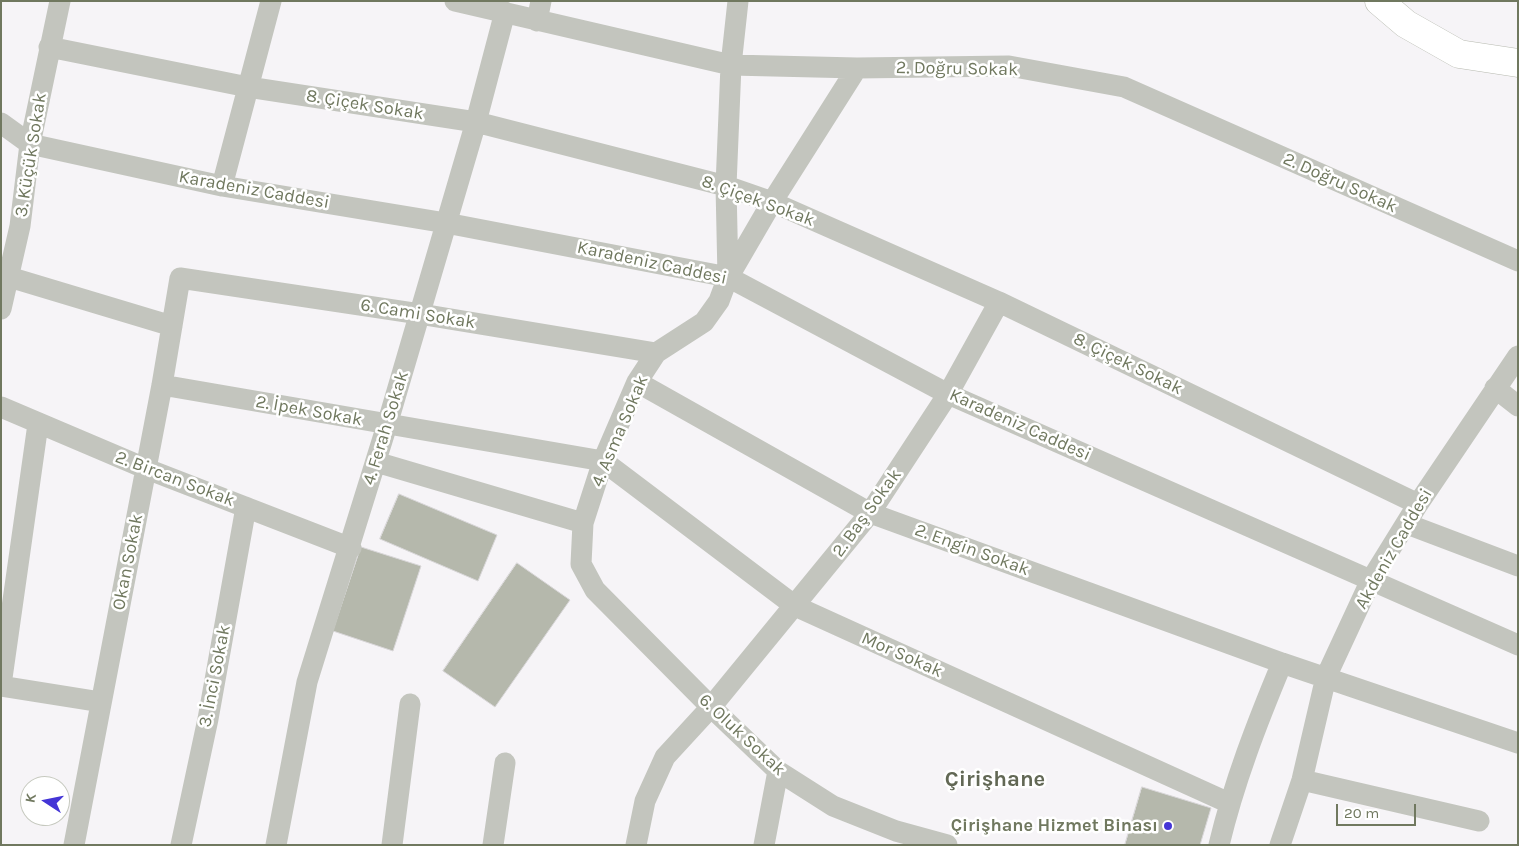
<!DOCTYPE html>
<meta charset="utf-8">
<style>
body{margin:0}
#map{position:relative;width:1519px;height:846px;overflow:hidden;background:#f6f4f7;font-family:Karla,sans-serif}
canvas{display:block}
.frame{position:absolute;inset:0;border:2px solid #70785f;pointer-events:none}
.north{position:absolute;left:20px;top:776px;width:50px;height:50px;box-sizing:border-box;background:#fff;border:1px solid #c6c9bf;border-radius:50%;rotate:281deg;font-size:14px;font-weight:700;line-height:20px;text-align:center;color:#70785f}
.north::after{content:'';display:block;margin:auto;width:18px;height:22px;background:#4435d6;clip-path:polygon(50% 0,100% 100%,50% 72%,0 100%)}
.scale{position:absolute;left:1336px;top:804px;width:80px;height:22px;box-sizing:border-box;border:2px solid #70785f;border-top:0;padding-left:6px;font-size:15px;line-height:18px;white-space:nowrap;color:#70785f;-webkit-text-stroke:4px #fff;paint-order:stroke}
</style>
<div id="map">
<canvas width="1519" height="846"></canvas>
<div class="frame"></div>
<div class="north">K</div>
<div class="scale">20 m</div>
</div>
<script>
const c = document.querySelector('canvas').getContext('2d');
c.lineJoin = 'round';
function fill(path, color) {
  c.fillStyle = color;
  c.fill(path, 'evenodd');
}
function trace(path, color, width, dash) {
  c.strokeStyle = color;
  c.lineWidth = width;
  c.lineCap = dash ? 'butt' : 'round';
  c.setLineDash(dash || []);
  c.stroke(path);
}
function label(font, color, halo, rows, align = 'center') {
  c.font = font + ' Karla,sans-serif';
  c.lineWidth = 5;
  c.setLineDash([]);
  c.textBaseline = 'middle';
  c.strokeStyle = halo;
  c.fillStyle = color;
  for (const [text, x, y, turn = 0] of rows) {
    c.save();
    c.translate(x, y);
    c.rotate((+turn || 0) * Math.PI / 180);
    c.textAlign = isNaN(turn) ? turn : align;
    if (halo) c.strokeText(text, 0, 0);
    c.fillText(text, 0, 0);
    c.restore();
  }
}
const building = new Path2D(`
 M399,494l98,41 -19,46 -98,-42z
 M361,547l60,19 -28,85 -60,-20z
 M517,563l53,37 -75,107 -52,-36z
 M1142,787l69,21 -11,37h-75z`);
fill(building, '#b5b8ac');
trace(building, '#d8d6d8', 1);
const secondary = new Path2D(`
 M1379,1l27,23 53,30 59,9`);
trace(secondary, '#b7bab0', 29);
trace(new Path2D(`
 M455,1l276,64 126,3 152,-2 115,21 394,174
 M738,1l-7,64 -5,121 2,91 -9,24 -15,21 -48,31 -19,29 -34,79 -20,62 -2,41 14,26 116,117 67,64 55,35 63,25 51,14
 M537,21l4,-20
 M49,47l199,40 228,35 250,64 46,16 227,100 419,202
 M1,123l29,21 192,42 224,37 282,54 220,117 570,251
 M222,186l49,-185
 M729,276l43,-74 85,-134
 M9,277l163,49
 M1,309l19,-83 10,-82 30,-143
 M637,382l233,131 412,150 236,80
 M162,385l441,76 192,145 434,197
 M1495,388l23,18
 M1,407l146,62 204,79
 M376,462l207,61
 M1407,524l111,42
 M1,685l37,-261
 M1,686l100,16
 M1302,780l177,41
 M74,845l88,-460 18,-107 240,36 236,39
 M181,845l27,-126 38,-212
 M276,845l31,-163 80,-257 89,-303 29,-110
 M392,845l18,-141
 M493,845l12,-82
 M636,845l9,-44 20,-44 46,-50 159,-194 78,-119 51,-92
 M764,845l14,-74
 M1219,845c15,-63 38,-122 63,-182
 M1280,845l22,-65 24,-103 45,-97 47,-76 100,-148`), '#c3c5be', 21);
trace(secondary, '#fff', 28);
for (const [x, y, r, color] of [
 [1168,826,5,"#4435d6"]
]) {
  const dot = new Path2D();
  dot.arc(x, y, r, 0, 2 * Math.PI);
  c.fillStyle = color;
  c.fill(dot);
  trace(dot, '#fff', 2);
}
label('18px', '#70785f', '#fff', [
 ["2. Doğru Sokak",957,69,1],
 ["8. Çiçek Sokak",365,105,9],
 ["3. Küçük Sokak",31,155,-81],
 ["2. Doğru Sokak",1340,183,24],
 ["Karadeniz Caddesi",254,190,10],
 ["8. Çiçek Sokak",758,201,20],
 ["Karadeniz Caddesi",652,263,12],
 ["6. Cami Sokak",418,314,9],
 ["8. Çiçek Sokak",1128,364,26],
 ["2. İpek Sokak",309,411,10],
 ["Karadeniz Caddesi",1020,425,24],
 ["4. Ferah Sokak",386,428,-73],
 ["4. Asma Sokak",620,431,-67],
 ["2. Bircan Sokak",175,479,21],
 ["2. Baş Sokak",867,513,-54],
 ["Akdeniz Caddesi",1394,549,-60],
 ["2. Engin Sokak",972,550,20],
 ["Okan Sokak",128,562,-79],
 ["Mor Sokak",902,655,24],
 ["3. İnci Sokak",215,676,-79],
 ["6. Oluk Sokak",742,735,43]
]);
label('bold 18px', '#70785f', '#fff', [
 ["Çirişhane Hizmet Binası",1158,826]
], 'right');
label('bold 22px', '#626855', '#fff', [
 ["Çirişhane",995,780]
]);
</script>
